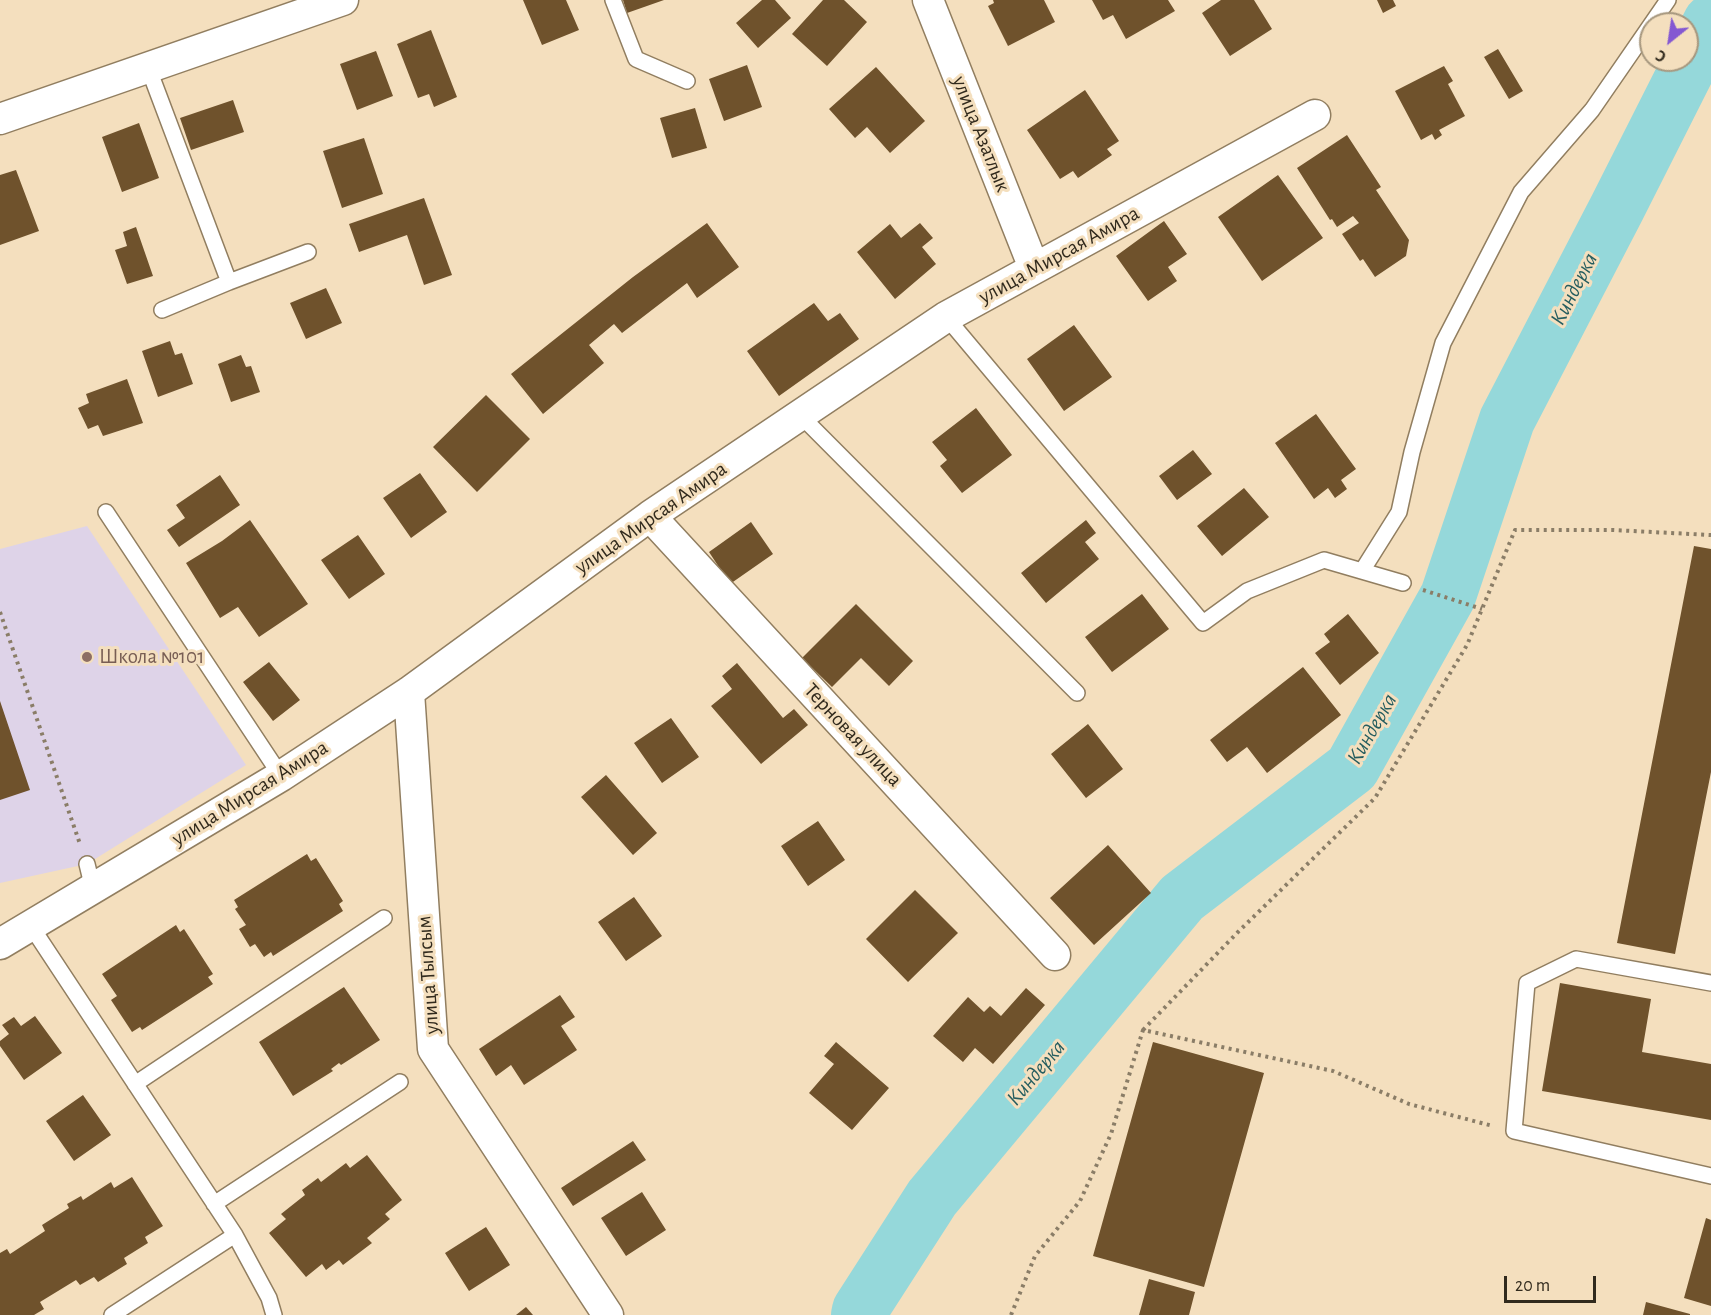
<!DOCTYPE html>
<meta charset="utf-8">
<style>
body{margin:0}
#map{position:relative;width:1711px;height:1315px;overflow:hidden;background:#f4dfbe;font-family:"Alegreya Sans",sans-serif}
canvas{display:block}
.north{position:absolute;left:1639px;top:12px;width:60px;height:60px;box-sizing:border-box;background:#f4dfbe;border:2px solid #a6977e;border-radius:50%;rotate:210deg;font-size:16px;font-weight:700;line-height:24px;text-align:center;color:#312a1d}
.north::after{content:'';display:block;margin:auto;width:21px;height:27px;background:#8458d2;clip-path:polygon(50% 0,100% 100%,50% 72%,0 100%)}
.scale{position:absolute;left:1504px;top:1276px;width:92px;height:27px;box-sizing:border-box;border:3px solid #312a1d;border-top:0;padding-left:8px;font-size:18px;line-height:21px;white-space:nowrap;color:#312a1d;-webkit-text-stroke:4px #f4dfbe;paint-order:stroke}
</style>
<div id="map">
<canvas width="1711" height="1315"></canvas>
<div class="north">С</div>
<div class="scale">20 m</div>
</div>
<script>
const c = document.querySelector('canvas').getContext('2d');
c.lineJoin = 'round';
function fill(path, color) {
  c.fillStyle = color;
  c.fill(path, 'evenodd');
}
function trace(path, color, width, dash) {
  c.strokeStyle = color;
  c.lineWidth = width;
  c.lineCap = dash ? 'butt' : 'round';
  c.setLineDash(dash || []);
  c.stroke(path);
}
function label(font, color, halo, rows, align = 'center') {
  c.font = font + ' "Alegreya Sans",sans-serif';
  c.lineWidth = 6;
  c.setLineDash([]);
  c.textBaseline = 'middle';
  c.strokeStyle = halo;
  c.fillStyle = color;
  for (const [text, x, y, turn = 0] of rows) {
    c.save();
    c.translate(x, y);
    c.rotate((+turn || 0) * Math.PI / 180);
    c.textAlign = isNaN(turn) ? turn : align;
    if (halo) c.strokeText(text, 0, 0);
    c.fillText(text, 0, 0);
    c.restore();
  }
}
fill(new Path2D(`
 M87,526l159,239 -159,99 -87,19v-334z`), '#ded3e8');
trace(new Path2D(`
 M859,1315l1,-5 72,-112 250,-300 170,-130 96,-172 59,-176 110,-212 94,-186`), '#95d8da', 56);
fill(new Path2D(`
 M523,0h43l13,30 -37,15z
 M623,0h41l-37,13z
 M762,0h13l16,18 -33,30 -22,-25z
 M823,0h21l23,22 -40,44 -35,-32z
 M993,0h51l11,22 -47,24 -20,-40 6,-3z
 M1092,0h76l7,11 -49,28 -13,-24 -10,5z
 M1221,0h33l18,29 -42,27 -28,-43z
 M1377,0h16l3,6 -13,7z
 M431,30l26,67 -23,10 -5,-13 -11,4 -21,-54z
 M1498,49l25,42 -14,8 -25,-42z
 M376,51l17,45 -36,14 -17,-46z
 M747,65l15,42 -38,14 -15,-42z
 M1444,66l9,15 -5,3 17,32 -26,14 3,5 -7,5 -3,-6 -11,6 -26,-49z
 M876,67l49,54 -35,32 -23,-26 -12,11 -26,-29z
 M1085,90l34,51 -12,8 5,6 -34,23 -5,-7 -13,8 -33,-49z
 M233,100l11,32 -53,18 -11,-32z
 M695,108l12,40 -35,10 -12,-40z
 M139,123l20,55 -37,14 -20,-55z
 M1347,135l34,52 -5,3 33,50 -3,16 -31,21 -12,-18 -3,2 -18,-27 17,-11 -6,-7 -16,11 -5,-8 -2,1 -33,-52z
 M364,138l19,56 -41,14 -19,-57z
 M16,170l23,61 -39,14v-70z
 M1278,175l45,63 -61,43 -44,-64z
 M424,198l28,77 -28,10 -17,-50 -48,17 -10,-28z
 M1164,221l23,33 -19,13 9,14 -29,20 -32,-45z
 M707,223l32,44 -42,31 -10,-15 -65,50 -8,-9 -25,21 15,18 -61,51 -32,-40 122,-97z
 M920,223l13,15 -11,9 14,17 -41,35 -38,-47 33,-28 11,14z
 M136,227l17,49 -26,8 -12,-34 12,-4 -4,-14z
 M326,288l16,35 -36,16 -16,-36z
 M814,303l14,18 12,-8 19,26 -80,57 -32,-45z
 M1074,325l38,52 -48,34 -37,-52z
 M170,341l5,14 7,-2 11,31 -35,13 -16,-46z
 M241,355l5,12 5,-1 9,26 -29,10 -13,-38z
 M127,379l16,44 -40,13 -5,-11 -10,4 -10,-21 11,-5 -3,-9z
 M486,395l44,44 -53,53 -44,-45z
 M976,408l36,47 -50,38 -22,-27 7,-6 -15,-18z
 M1316,414l40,55 -15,11 6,9 -12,9 -7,-10 -14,11 -39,-56z
 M1193,450l19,24 -35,26 -18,-24z
 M420,473l27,39 -36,26 -28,-40z
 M220,475l20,30 -61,42 -12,-17 18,-12 -9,-13z
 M1244,488l25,29 -47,39 -25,-30z
 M250,520l58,84 -49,33 -21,-30 -18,11 -34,-55 36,-22z
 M1086,520l10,13 -11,9 14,17 -53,44 -25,-30z
 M751,522l22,32 -43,30 -21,-32z
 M358,535l27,39 -36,25 -28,-39z
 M1694,546l17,3v223l-36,182 -58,-11z
 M1142,594l27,35 -57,43 -27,-35z
 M856,604l57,57 -24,25 -28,-28 -29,29 -30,-29z
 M1348,614l31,39 -39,32 -25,-32 15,-11 -6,-8z
 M269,662l31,38 -27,21 -30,-39z
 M737,663l46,55 11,-9 14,16 -47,39 -50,-58 21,-17 -10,-13z
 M1303,667l38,48 -74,58 -20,-26 -20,15 -17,-22z
 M0,701l30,89 -30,10z
 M671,718l28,39 -37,26 -28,-40z
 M1088,724l35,45 -37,29 -35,-44z
 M606,775l51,58 -24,22 -52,-58z
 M818,821l27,39 -37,26 -27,-40z
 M1108,845l43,48 -57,52 -44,-47z
 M307,854l4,7 5,-3 27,43 -4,3 4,7 -70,45 -2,-4 -7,5 -9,-13 -5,3 -11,-18 7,-4 -11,-16 3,-2 -4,-7z
 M915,890l43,43 -50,49 -42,-43z
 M634,897l28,39 -36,25 -28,-39z
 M176,925l4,7 4,-3 29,45 -5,3 5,7 -71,46 -2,-3 -8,5 -21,-32 6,-4 -15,-22z
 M1560,983l91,16 -9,53 69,12v56l-169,-29z
 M344,987l36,53 -39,25 -2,-2 -8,6 2,2 -40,25 -34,-54z
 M1026,988l19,17 -52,59 -18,-16 -12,14 -30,-26 35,-39 16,15 6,-6 11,10z
 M560,995l15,22 -14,9 16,24 -53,35 -13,-20 -15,11 -17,-27z
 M35,1016l27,37 -38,27 -24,-34v-5l9,-7 -7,-9 12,-8 7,9z
 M836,1042l53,46 -37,42 -43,-37 25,-29 -10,-8z
 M1153,1042l111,31 -60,214 -111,-31z
 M83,1095l28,40 -37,26 -28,-40z
 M633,1141l13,19 -73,46 -12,-18z
 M367,1155l35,45 -17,14 5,5 -23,19 5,5 -29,22 -4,-5 -13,10 -4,-6 -16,13 -37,-44 17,-14 -5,-5 24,-19 -3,-5 16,-12 3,4 25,-19 4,5z
 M132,1177l31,49 -18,11 3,6 -24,15 3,6 -29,18 -4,-5 -14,8 -4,-5 -36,22 4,7 -10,6h-34v-62l7,-4 3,5 35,-23 -3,-6 27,-17 -2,-4 14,-8 2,4 28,-18 3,6z
 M642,1192l24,38 -40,26 -25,-38z
 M1706,1218l5,2v86l-27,-8z
 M486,1227l24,38 -41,26 -24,-38z
 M1149,1279l46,13 -6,23h-50z
 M1646,1302l44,12v1h-47z
 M526,1307l7,8h-17z`), '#6f522c');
const lane = new Path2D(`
 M613,0l23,59 51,22
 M148,67l81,215
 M162,310l67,-28 79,-30
 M946,317l257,306 44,-32 77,-31 79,23
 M800,415l277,278
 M106,512l175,264
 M1362,571l37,-59 13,-60 31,-109 78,-151 71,-82 76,-110
 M87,864l6,25
 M31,926l204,309 34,63 5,17
 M1711,983l-135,-24 -49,24 -13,148 197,45
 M135,1084l249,-166
 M214,1204l186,-122
 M112,1315l123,-80`);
const street = new Path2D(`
 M928,0l106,268
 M0,119l343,-119
 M650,516l405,439
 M409,692l24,357 175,266
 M0,944l281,-168 128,-84 241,-176 296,-199 369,-202`);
trace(lane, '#917e60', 18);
trace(street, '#917e60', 33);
trace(new Path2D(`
 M1423,590l59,19
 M0,612l80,232
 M1143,1030l95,-98 137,-134 92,-153 48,-115h97l99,5
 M1011,1315l24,-59 45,-55 31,-67 32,-104 190,41 76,33 84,22`), '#8a7d67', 4, [3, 4.5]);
trace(lane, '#fff', 15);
trace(street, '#fff', 30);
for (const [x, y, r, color] of [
 [87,657,6,"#8d6e63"]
]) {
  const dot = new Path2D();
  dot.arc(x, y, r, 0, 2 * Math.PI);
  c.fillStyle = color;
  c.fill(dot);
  trace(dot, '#f4dfbe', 2);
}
label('21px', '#312a1d', '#f4dfbe', [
 ["улица Азатлык",981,134,68],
 ["улица Мирсая Амира",1059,255,-29],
 ["улица Мирсая Амира",651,518,-35],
 ["Терновая улица",853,735,47],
 ["улица Мирсая Амира",250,793,-32],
 ["улица Тылсым",428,975,-94]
]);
label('21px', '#785e54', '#f4dfbe', [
 ["Школа №101",99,657]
], 'left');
label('italic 22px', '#255d5f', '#f4dfbe', [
 ["Киндерка",1574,289,-63],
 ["Киндерка",1372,729,-60],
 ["Киндерка",1036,1073,-50]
]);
</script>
